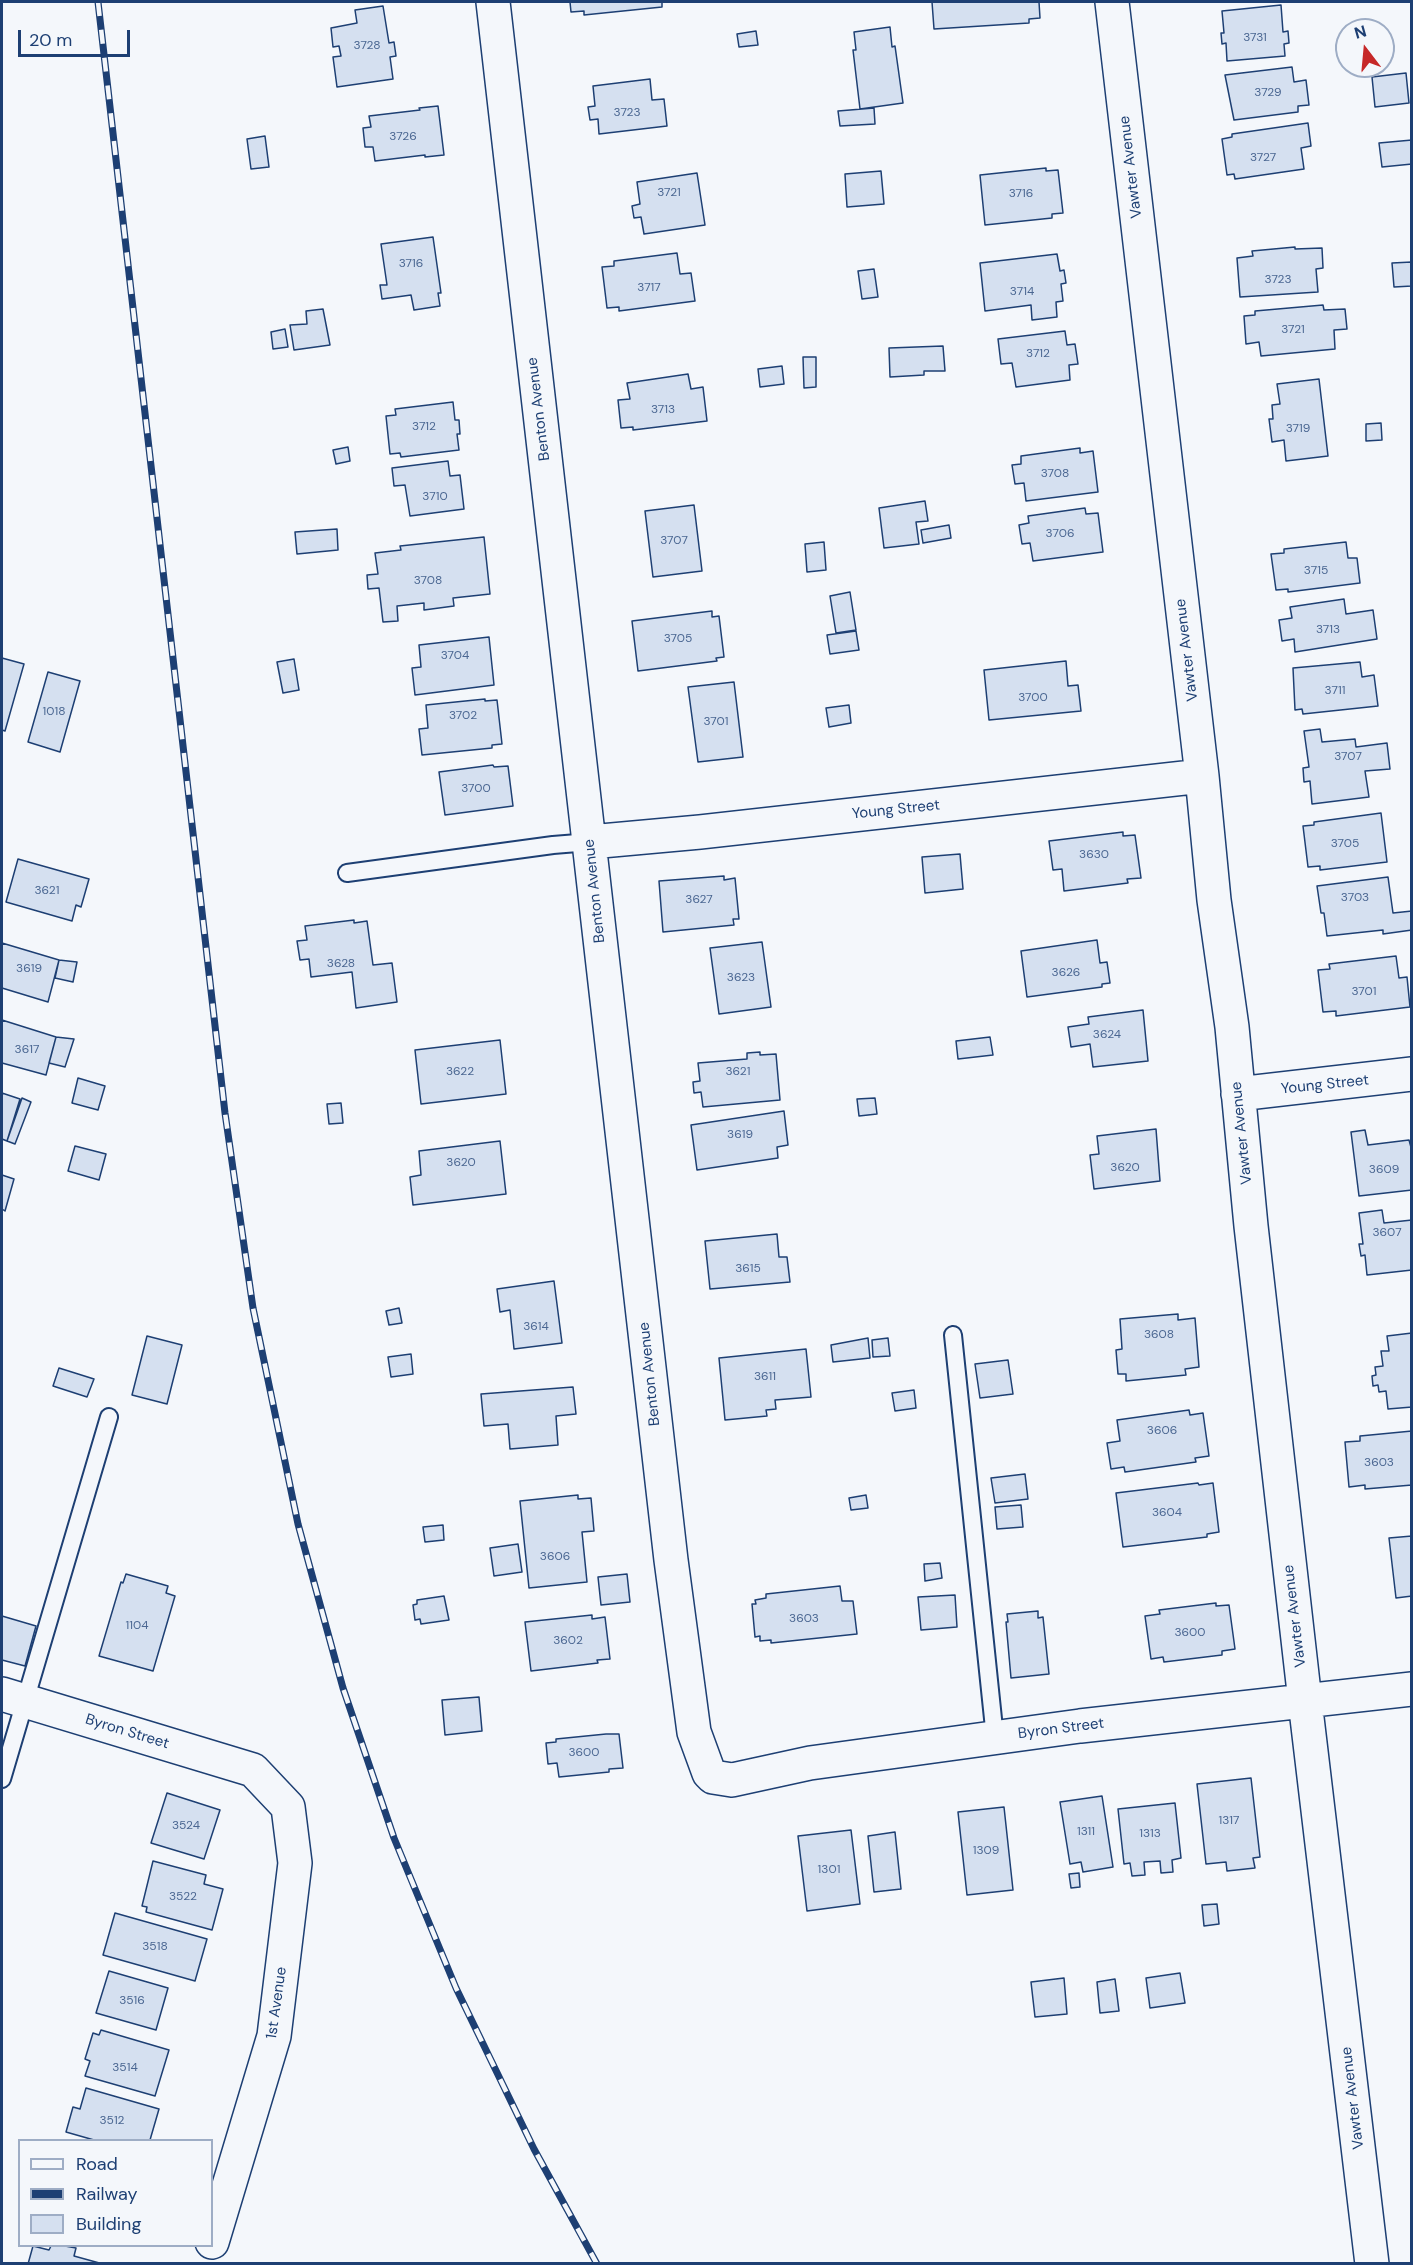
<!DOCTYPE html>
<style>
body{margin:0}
#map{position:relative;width:1413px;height:2265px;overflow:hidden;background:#f4f7fb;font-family:"DM Sans",sans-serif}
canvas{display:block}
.frame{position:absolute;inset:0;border:3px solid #1d3f73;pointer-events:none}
.legend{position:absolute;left:18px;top:2139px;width:195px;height:108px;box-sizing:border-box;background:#f4f7fb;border:2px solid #9eadc5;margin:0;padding:8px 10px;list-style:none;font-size:18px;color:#1d3f73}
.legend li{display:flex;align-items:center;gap:12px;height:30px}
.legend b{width:30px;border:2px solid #9eadc5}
.north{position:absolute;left:1335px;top:18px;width:60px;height:60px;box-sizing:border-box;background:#f4f7fb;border:2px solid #9eadc5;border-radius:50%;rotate:344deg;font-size:16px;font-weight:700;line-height:24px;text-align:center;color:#1d3f73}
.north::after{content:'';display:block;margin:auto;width:21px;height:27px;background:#c62828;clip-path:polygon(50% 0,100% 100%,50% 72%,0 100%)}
.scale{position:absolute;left:18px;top:30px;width:112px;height:27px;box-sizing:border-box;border:3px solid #1d3f73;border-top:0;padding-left:8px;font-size:18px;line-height:21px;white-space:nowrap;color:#1d3f73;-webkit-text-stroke:4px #f4f7fb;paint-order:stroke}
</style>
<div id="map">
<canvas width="1413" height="2265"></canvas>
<div class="frame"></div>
<ul class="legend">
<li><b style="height:8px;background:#f4f7fb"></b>Road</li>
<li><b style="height:8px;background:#1d3f73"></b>Railway</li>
<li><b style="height:16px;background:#d5e0f0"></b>Building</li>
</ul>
<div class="north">N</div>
<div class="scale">20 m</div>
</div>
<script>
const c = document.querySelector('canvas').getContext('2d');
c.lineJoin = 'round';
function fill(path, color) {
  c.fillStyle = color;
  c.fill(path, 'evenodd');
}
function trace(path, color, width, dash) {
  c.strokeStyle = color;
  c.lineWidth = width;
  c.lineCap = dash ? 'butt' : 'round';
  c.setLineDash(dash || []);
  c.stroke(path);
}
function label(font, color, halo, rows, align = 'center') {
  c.font = font + ' "DM Sans",sans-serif';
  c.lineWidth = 4.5;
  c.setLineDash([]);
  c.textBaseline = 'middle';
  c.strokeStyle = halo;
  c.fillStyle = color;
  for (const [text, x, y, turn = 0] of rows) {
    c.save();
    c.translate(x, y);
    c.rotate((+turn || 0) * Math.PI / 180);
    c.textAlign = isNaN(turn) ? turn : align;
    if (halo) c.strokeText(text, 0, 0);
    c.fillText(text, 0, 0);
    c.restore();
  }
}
const building = new Path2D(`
 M570,2h92v5l-78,8v-4l-13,1z
 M932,2h107l1,16 -11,1v4l-95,6z
 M1281,5l2,27 5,-1 1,12 -5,1 1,12 -58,5 -1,-18 -4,1 -1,-11h3l-2,-22z
 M383,6l6,37 5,-1 2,14 -6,1 3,22 -56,8 -4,-30 8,-1 -2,-10 -6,1 -2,-19 26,-5 -2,-13z
 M890,27l2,20 3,-1 8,57 -43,6 -7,-59h3l-2,-18z
 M756,31l2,14 -19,2 -2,-13z
 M1292,67l2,15 12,-2 3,25 -11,1v6l-64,8 -9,-45z
 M1406,73l3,30 -34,4 -3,-30z
 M650,79l2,21 12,-1 3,27 -68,8 -1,-15 -8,1 -2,-13 7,-1 -2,-20z
 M438,106l6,49 -19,2v-2l-50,6 -2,-14h-8l-2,-19 8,-1 -2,-11 51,-6 -1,-2z
 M874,108l1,16 -35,2 -2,-15z
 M1308,123l3,23 -10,2 3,21 -69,10 -1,-5 -7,1 -5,-36 10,-2v-3z
 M265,136l4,31 -18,2 -4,-30z
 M1412,140v24l-30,3 -3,-24z
 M1046,168v3l12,-1 5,43 -11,1v4l-67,7 -5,-50z
 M881,171l3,33 -37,3 -2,-33z
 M697,173l8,52 -61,9 -3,-17 -7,1 -2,-12 8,-2 -3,-22z
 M433,237l8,56h-3l2,13 -26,4 -3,-15 -29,4 -2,-14h7l-6,-41z
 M1295,247v2l27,-1 1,20 -7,1 2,23 -78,5 -3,-39 16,-2 -1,-5z
 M677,253l3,21 11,-1 4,28 -76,10v-4l-12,1 -5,-41 12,-1v-5z
 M1057,254l3,17 4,-1 2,13 -5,1 2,17 -7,1 1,15 -25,3 -1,-15 -46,6 -5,-48z
 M1412,262v24l-18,1 -2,-24z
 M874,269l4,28 -16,2 -4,-28z
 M1323,305l1,5 21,-1 2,20 -13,1 1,19 -74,7 -2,-14 -13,2 -2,-28 11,-1v-4z
 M323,309l7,36 -36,5 -4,-25 17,-1 -1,-13z
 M285,329l3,18 -15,2 -2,-17z
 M1065,331l2,14 8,-1 3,20 -9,1 1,15 -54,7 -4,-24 -11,1 -3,-25z
 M943,346l2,25h-21v4l-34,2 -1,-29z
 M803,357h13v30l-12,1z
 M782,366l2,18 -24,3 -2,-18z
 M688,374l3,15 12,-2 4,34 -74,9v-3l-12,1 -3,-28 12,-1 -3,-16z
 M1319,379l9,77 -42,5 -2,-21 -12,2 -3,-23h4l-1,-14 8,-1 -3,-20z
 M453,402l2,18h4l1,14h-3l2,16 -58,7 -1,-4 -10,1 -4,-38 10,-1 -1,-6z
 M1381,423l1,17 -16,1v-17z
 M348,447l2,14 -14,3 -3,-14z
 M1080,448v5l13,-2 5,41 -72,9 -2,-18 -9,1 -3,-19 9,-1v-8z
 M448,461l2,15 10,-1 4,34 -54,7 -5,-31 -11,1 -2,-18z
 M925,501l3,20 -12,1 3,22 -35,4 -5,-40z
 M694,505l8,66 -49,6 -8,-66z
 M1085,508l1,6 12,-1 5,39 -70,9 -3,-18 -8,1 -3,-19 10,-2 -1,-7z
 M949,525l2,13 -28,5 -2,-13z
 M337,529l1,21 -41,4 -2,-22z
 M484,537l6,57 -37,4 1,8 -30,4v-7l-27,3 1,15 -15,1 -4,-34 -11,1 -1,-14 11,-1 -3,-21 26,-3 -1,-4z
 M824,542l2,28 -19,2 -2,-28z
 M1346,542l2,16h9l3,25 -72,9v-3l-12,1 -5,-36 13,-1v-4z
 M850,592l6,38 -20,3 -6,-37z
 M1344,599l2,15 27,-4 4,29 -82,13 -1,-13 -12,2 -3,-21 13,-2 -2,-11z
 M712,611v6l7,-1 5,41 -8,1 1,3 -79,10 -6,-50z
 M856,631l3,19 -29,4 -3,-19z
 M489,637l5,48 -79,10 -3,-27 9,-1 -2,-22z
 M2,658l22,6 -19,67 -3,-1z
 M294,659l5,31 -16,3 -6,-31z
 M1066,661l2,25 10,-1 3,26 -92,9 -5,-50z
 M1360,662l2,15 12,-2 4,31 -75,8 -1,-5 -7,1 -2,-42z
 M48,672l32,9 -20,71 -32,-10z
 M734,682l9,75 -45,5 -10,-75z
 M485,699v2l12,-1 5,44 -10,1v3l-70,7 -3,-26 9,-1 -2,-23z
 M849,705l2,18 -22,4 -3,-19z
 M1320,729l2,13 33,-3 1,8 31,-4 3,26 -25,2 4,26 -57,7 -2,-23 -6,1 -1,-14 6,-1 -5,-36z
 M493,765l1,2 14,-1 5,40 -68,9 -6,-43z
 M1381,813l6,49 -67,8v-4l-12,1 -5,-41 11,-1v-3z
 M1123,832v4l12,-1 6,43 -14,1 1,4 -64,8 -2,-22 -9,1 -4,-29z
 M960,854l3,35 -38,4 -3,-36z
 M18,859l71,20 -8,28 -5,-2 -4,16 -66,-19z
 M724,876v4l11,-2 4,41h-6l1,6 -71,7 -4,-51z
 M1388,877l5,36 19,-2v19l-29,4v-4l-56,6 -3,-23h-3l-4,-27z
 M354,920v3l13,-2 6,44 19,-2 5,39 -41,6 -4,-36 -41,5 -2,-18 -9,1 -3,-19 10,-1 -2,-14z
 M1097,940l3,23 7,-1 3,21 -8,1v3l-75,10 -6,-46z
 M762,942l9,65 -52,7 -9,-66z
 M2,943l57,17 -11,42 -46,-14z
 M1396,956l3,22 8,-1 3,30 -74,9v-5l-13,1 -5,-42 12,-1 -1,-5z
 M59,960l18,2 -4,20 -18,-4z
 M1143,1010l5,51 -55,6 -3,-23 -19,3 -3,-20 21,-3 -1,-7z
 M2,1020l54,17 -10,38 -44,-12z
 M56,1037l18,2 -9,28 -16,-4z
 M990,1037l3,18 -35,4 -2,-18z
 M500,1040l6,54 -85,10 -6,-54z
 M760,1052v3l16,-1 4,46 -77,7 -2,-15 -7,1 -1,-11 7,-1 -2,-18 49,-4v-6z
 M78,1078l27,8 -7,24 -26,-7z
 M2,1093l18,6 -13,42 -5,-2z
 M22,1098l9,4 -16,42 -8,-3z
 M875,1098l2,16 -18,2 -2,-17z
 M341,1103l2,20 -14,1 -2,-20z
 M784,1111l4,34 -11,2 1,11 -81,12 -6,-45z
 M1156,1129l4,52 -66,8 -4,-34 9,-1 -2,-18z
 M1365,1130l3,15 41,-5 3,11v39l-53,6 -8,-64z
 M500,1141l6,53 -93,11 -3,-28 11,-2 -2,-24z
 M75,1146l31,8 -7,26 -31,-9z
 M2,1175l12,4 -9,32 -3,-2z
 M1382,1210l2,13 28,-3v50l-45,5 -2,-20 -4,1 -2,-12h4l-4,-31z
 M777,1234l2,23h8l3,25 -80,7 -5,-48z
 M554,1281l8,62 -48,6 -4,-39 -10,2 -3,-23z
 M399,1308l3,15 -13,2 -3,-14z
 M1178,1314v6l17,-2 4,49 -14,2 1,6 -60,6v-7h-8l-2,-24 6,-1 -2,-30z
 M1412,1333v74l-24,2 -2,-18 -7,1 -1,-7 -5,1 -1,-10 4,-1 -1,-8 8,-1 -2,-15h8l-2,-15z
 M147,1336l35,9 -15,59 -35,-9z
 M868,1338l2,20 -37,4 -2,-17z
 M888,1338l2,18 -17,1 -1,-17z
 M806,1349l5,48 -36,3 1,9 -10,1 1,6 -42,4 -6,-62z
 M411,1354l2,20 -22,3 -3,-20z
 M1008,1360l5,34 -33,4 -5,-34z
 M59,1368l35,11 -7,18 -34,-11z
 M573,1387l3,27 -20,2 2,29 -48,4 -2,-25 -24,2 -3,-32z
 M914,1390l2,18 -21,3 -3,-18z
 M1189,1410l1,5 13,-2 6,43 -14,2 1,4 -71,10 -1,-5 -13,2 -4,-26 13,-2 -3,-21z
 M1412,1431v54l-47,4v-4l-16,2 -4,-45 15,-1v-5z
 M1025,1474l3,25 -33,4 -4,-25z
 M1198,1483l1,2 14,-2 6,49 -12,2v3l-84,10 -7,-54z
 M578,1495v4l13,-1 3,33 -12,1 5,50 -58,6 -9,-87z
 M866,1495l2,13 -17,2 -2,-12z
 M1021,1505l2,22 -26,2 -2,-22z
 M443,1525l1,15 -19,2 -2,-15z
 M1412,1536v60l-16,2 -7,-60z
 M518,1544l4,28 -28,4 -4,-28z
 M940,1563l2,15 -17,3 -1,-17z
 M126,1574l42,12 -2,7 9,3 -22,75 -54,-15 22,-74 2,1z
 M627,1574l3,28 -29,3 -3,-28z
 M840,1586l2,15h11l4,33 -86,9v-3l-11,1v-5l-5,1 -3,-33h4l-1,-4 11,-2v-4z
 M955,1595l2,32 -36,3 -3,-33z
 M444,1596l5,24 -28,4 -1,-5 -5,1 -2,-15 4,-1v-4z
 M1216,1603v3l13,-1 6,44 -13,2v4l-58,7 -1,-5 -12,2 -6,-43 15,-2 -1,-4z
 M1038,1611v7l5,-1 6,57 -38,4 -5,-56h2l-1,-8z
 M592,1615v4l13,-2 5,42 -13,1 1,3 -67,8 -6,-49z
 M2,1616l34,10 -11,40 -23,-6z
 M479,1697l3,34 -37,4 -3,-35z
 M606,1734h13l4,34 -14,1v3l-50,5 -2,-14 -9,1 -2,-21 10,-1v-3z
 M1251,1778l9,79 -7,1 2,10 -28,3 -1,-9 -20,2 -9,-80z
 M167,1793l53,17 -16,49 -53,-16z
 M1102,1796l11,71 -30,5 -2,-10 -11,2 -10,-62z
 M1175,1803l6,55 -9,2 1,12 -12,1 -1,-12 -16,1 1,13 -13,1 -2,-13 -6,1 -6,-55z
 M1004,1807l9,83 -46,5 -9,-83z
 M851,1830l9,74 -53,7 -9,-75z
 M895,1832l6,57 -27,3 -6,-56z
 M153,1861l53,14 -2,9 19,5 -11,41 -66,-18 1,-5 -5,-1z
 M1079,1873l1,14 -9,1 -2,-14z
 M1217,1904l2,20 -15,2 -2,-21z
 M115,1913l92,26 -12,42 -92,-26z
 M109,1971l59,17 -12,42 -60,-17z
 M1180,1973l5,30 -35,5 -4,-30z
 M1064,1978l3,36 -32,3 -4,-35z
 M1115,1979l4,32 -19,2 -3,-31z
 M101,2030l68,20 -14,46 -70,-20 5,-15 -5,-2 8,-26 6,2z
 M86,2088l73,21 -9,31h-56l-28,-8 7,-25 7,2z
 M33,2246l16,4 2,-4h14l11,2 -2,8 29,8h-75z`);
fill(building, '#d5e0f0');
trace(building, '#1d3f73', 1.5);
const service = new Path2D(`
 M347,873l206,-28 37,-3
 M953,1335l42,403
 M2,1779l107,-362`);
const minor = new Path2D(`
 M493,2l178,1558 23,172 15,41 4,4 19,3 78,-17 270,-37 332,-37
 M1112,2l90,774 12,124 18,127 19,199 54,475 67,563
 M590,842l110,-10 502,-56
 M1238,1094l174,-20
 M2,1694l251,76 35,37 7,56 -21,173 -62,206`);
trace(service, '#1d3f73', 20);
trace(minor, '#1d3f73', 36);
trace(service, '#f4f7fb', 16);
trace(minor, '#f4f7fb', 33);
const rail = new Path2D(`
 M98,2l127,1111 28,195 45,216 45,164 51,150 62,150 78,161 63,115`);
trace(rail, '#1d3f73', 7);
trace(rail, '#f4f7fb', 4.5, [14]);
label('12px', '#4b6792', null, [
 ["3731",1255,38],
 ["3728",367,46],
 ["3729",1268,93],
 ["3723",627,113],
 ["3726",403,137],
 ["3727",1263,158],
 ["3721",669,193],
 ["3716",1021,194],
 ["3716",411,264],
 ["3723",1278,280],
 ["3717",649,288],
 ["3714",1022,292],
 ["3721",1293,330],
 ["3712",1038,354],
 ["3713",663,410],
 ["3712",424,427],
 ["3719",1298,429],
 ["3708",1055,474],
 ["3710",435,497],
 ["3706",1060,534],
 ["3707",674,541],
 ["3715",1316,571],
 ["3708",428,581],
 ["3713",1328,630],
 ["3705",678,639],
 ["3704",455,656],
 ["3711",1335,691],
 ["3700",1033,698],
 ["1018",54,712],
 ["3702",463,716],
 ["3701",716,722],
 ["3707",1348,757],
 ["3700",476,789],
 ["3705",1345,844],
 ["3630",1094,855],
 ["3621",47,891],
 ["3703",1355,898],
 ["3627",699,900],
 ["3628",341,964],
 ["3619",29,969],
 ["3626",1066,973],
 ["3623",741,978],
 ["3701",1364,992],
 ["3624",1107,1035],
 ["3617",27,1050],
 ["3622",460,1072],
 ["3621",738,1072],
 ["3619",740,1135],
 ["3620",461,1163],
 ["3620",1125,1168],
 ["3609",1384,1170],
 ["3607",1387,1233],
 ["3615",748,1269],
 ["3614",536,1327],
 ["3608",1159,1335],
 ["3611",765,1377],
 ["3606",1162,1431],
 ["3603",1379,1463],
 ["3604",1167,1513],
 ["3606",555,1557],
 ["3603",804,1619],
 ["1104",137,1626],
 ["3600",1190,1633],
 ["3602",568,1641],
 ["3600",584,1753],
 ["1317",1229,1821],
 ["3524",186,1826],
 ["1311",1086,1832],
 ["1313",1150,1834],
 ["1309",986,1851],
 ["1301",829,1870],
 ["3522",183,1897],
 ["3518",155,1947],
 ["3516",132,2001],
 ["3514",125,2068],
 ["3512",112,2121]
]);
label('15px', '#1d3f73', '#f4f7fb', [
 ["Vawter Avenue",1131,167,-97],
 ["Benton Avenue",539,409,-97],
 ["Vawter Avenue",1187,650,-97],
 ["Young Street",896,810,-6],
 ["Benton Avenue",595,891,-96],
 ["Young Street",1325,1085,-6],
 ["Vawter Avenue",1242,1133,-96],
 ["Benton Avenue",650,1374,-96],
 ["Vawter Avenue",1295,1616,-97],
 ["Byron Street",1061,1729,-7],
 ["Byron Street",127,1732,17],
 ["1st Avenue",277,2003,-82],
 ["Vawter Avenue",1353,2098,-97]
]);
</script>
